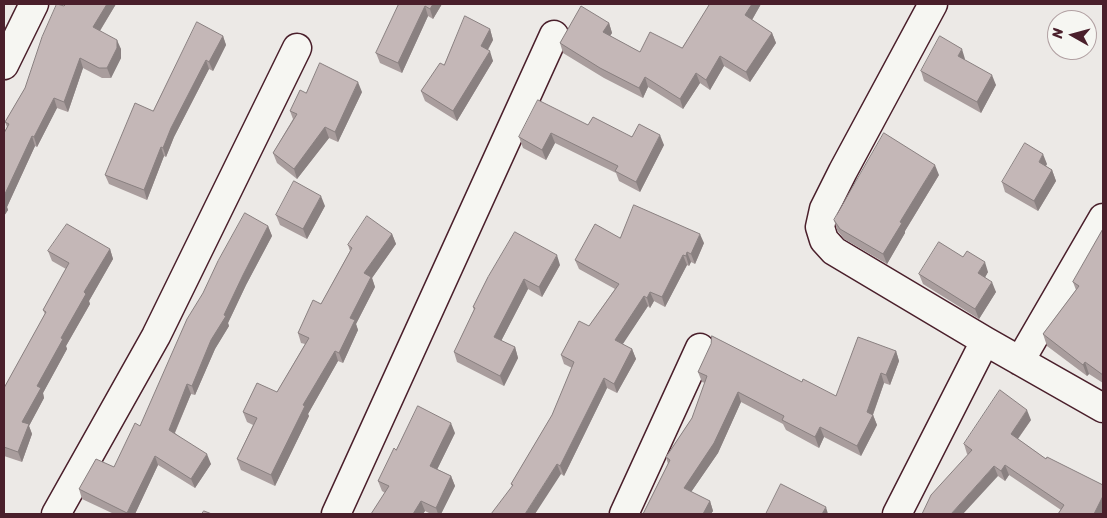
<!DOCTYPE html>
<style>
body{margin:0}
#map{position:relative;width:1107px;height:518px;overflow:hidden;background:#ece9e6;font-family:Sriracha,sans-serif}
canvas{display:block}
.frame{position:absolute;inset:0;border:5px solid #4a1f2b;pointer-events:none}
.north{position:absolute;left:1047px;top:10px;width:50px;height:50px;box-sizing:border-box;background:#f6f6f2;border:1px solid #b1a0a2;border-radius:50%;rotate:277deg;font-size:14px;font-weight:700;line-height:20px;text-align:center;color:#4a1f2b}
.north::after{content:'';display:block;margin:auto;width:18px;height:22px;background:#4a1f2b;clip-path:polygon(50% 0,100% 100%,50% 72%,0 100%)}
</style>
<div id="map">
<canvas width="1107" height="518"></canvas>
<div class="frame"></div>
<div class="north">N</div>
</div>
<script>
const c = document.querySelector('canvas').getContext('2d');
c.lineJoin = 'round';
function trace(path, color, width, dash) {
  c.strokeStyle = color;
  c.lineWidth = width;
  c.lineCap = dash ? 'butt' : 'round';
  c.setLineDash(dash || []);
  c.stroke(path);
}
function fill(path, color) {
  c.fillStyle = color;
  c.fill(path, 'evenodd');
}
const minor = new Path2D(`
 M933,4l-90,167 -19,38 -4,18 4,13 10,11 151,90 118,67
 M4,65l30,-61
 M1020,361l83,-143
 M56,514l100,-178 141,-288
 M336,514l218,-479
 M624,514l76,-166
 M897,514l88,-173`);
trace(minor, '#4a1f2b', 31);
trace(minor, '#f6f6f2', 28);
fill(new Path2D(`
 M66,4h50l-16,27 21,18v9l-10,20h-9l-19,-10 -15,44 -11,-4 -20,39 -2,-1 -28,61 1,3 -4,6v-83l3,-6 -2,-5 20,-34z
 M399,4h43l-9,15 -5,-3 -26,57 -22,-10 -4,-10z
 M710,4h51l-9,16 20,13 4,10 -26,39 -26,-16 -14,24 -10,-7 -17,26 -35,-22 -5,11 -39,-20 -41,-25 -3,-10 49,-20 3,10 -2,3 30,16 42,-4z
 M490,29l3,11 -5,10 5,11 -36,60 -32,-20 -4,-10 23,-26z
 M223,36l3,9 -13,26 -4,-2 -35,68 -8,20 -2,-1 -17,44 -38,-16 -4,-9 48,-64z
 M965,59v1l31,25 -15,28 -57,-32 -3,-10z
 M362,92l-24,50 -9,-4 -32,41 -20,-16 -4,-10 20,-34 -3,-8z
 M588,125l76,20 -24,47 -21,-11 -3,-8 -61,-30 -9,17 -23,-12 -4,-11z
 M1047,164l-1,2 6,4 4,11 -18,30 -33,-19 -3,-10z
 M939,175l-34,56v2l-18,31 -43,-25 -7,-9 -3,-10z
 M325,206l-18,33 -27,-14 -4,-10z
 M268,226l4,10 -26,49 -18,38 1,3 -14,23 -20,46 -4,-1 -16,39 36,31 -16,24 -37,-23 -23,49h-21l-32,-15 -3,-10 35,-22z
 M1103,229v154l-14,-9 -2,2 -40,-30 -4,-12 33,-44 -3,-8z
 M392,234l4,10 -24,34 3,9 -19,37 2,6 -15,33 -5,-2 -30,53 1,2 -34,70 -34,-16 -4,-11 16,-34 -6,-3 -4,-10 34,-20 28,-48 -4,-1 -3,-10 23,-29 29,-53 -2,-6z
 M620,238l84,5 -9,21 -4,-2 -2,4 -2,-1 -22,42 -11,-6 -4,7 -2,-2 -26,38 10,5 4,10 -19,34 -10,-5 -43,88 -3,-2 -49,12 -1,-2 41,-69 20,-47 -8,-4 -3,-9 28,-29 26,-37 -36,-20 -4,-9z
 M110,249l3,10 -24,42 1,3 -24,42 1,3 -24,44 1,5 -15,28 3,8 -10,28 -18,-6v-68l41,-74 -2,-4 23,-41 -14,-8 -4,-10z
 M560,265l-18,32 -14,-8 -27,52 14,6 3,11 -14,28 -47,-24 -3,-10 20,-42 -1,-3 15,-30z
 M988,272l-3,5 11,15 -17,27 -56,-35 -4,-10z
 M896,351l3,10 -9,24 -6,-2 -11,32 4,10 -16,31 -37,-19 -5,11 -33,-18 -3,-6 -42,-22 -23,51 -27,39 19,9 3,10 -2,3h-68l25,-50 -2,-7 26,-39 13,-35 -3,-1 -4,-10 104,10 34,14z
 M1031,420l-13,19 28,20 57,26v29h-45l3,-4 -52,-35 -4,6 -38,-27 -3,-10z
 M455,433l-18,36 14,7 4,10 -14,28h-10l-6,-3 -2,3h-52l14,-21 -3,-2 -4,-10 18,-31z`), '#a99d9d');
fill(new Path2D(`
 M107,4h9l-20,33 -3,-10z
 M433,4h9l-9,15 -3,-10z
 M752,4h9l-12,21 -4,-10z
 M425,6l3,10 -26,57 -4,-10z
 M609,23l3,10 -6,9 -3,-10z
 M490,29l3,11 -9,16 -3,-10z
 M772,33l4,10 -26,39 -4,-10z
 M223,36l3,9 -13,26 -4,-9z
 M117,40l4,9v9l-10,20 -4,-10z
 M962,49l3,10 -4,7 -3,-10z
 M490,51l3,10 -36,60 -4,-10z
 M720,56l4,10 -14,24 -4,-10z
 M80,58l3,10 -15,44 -4,-10z
 M206,60l3,9 -35,68 -8,20 -3,-9 8,-20z
 M696,73l4,10 -17,26 -3,-10z
 M992,75l4,10 -15,28 -4,-11z
 M645,77l3,10 -5,11 -4,-10z
 M358,82l4,10 -24,50 -3,-10z
 M54,98l3,10 -20,39 -3,-10z
 M325,127l4,11 -32,41 -3,-10z
 M551,133l4,10 -9,17 -4,-10z
 M660,135l4,10 -24,47 -4,-10z
 M32,136l3,10 -28,61 1,3 -4,6v-20z
 M161,147l3,9 -17,44 -3,-10z
 M1043,154l4,10 -5,8 -3,-10z
 M935,165l4,10 -34,56v2l-18,31 -4,-10 17,-32z
 M1052,170l4,11 -18,30 -4,-10z
 M321,196l4,10 -18,33 -4,-10z
 M268,226l4,10 -26,49 -18,38 1,3 -14,23 -20,46 -3,-9 19,-46 13,-25 19,-40z
 M392,234l4,10 -24,34 3,9 -19,37 2,6 -15,33 -4,-10 25,-80z
 M700,234l4,9 -9,21 -4,-10z
 M110,249l3,10 -24,42 1,3 -24,42 1,3 -24,44 1,5 -15,28 3,8 -10,28 -4,-10 4,-30 15,-36 47,-94z
 M687,252l4,10 -2,4 -3,-10z
 M557,255l3,10 -18,32 -3,-10z
 M683,255l4,10 -22,42 -3,-10z
 M985,262l3,10 -6,11 -4,-10z
 M524,279l4,10 -30,58 -4,-10z
 M992,282l4,10 -17,27 -4,-10z
 M650,292l4,9 -4,7 -3,-10z
 M644,296l4,10 -29,44 -4,-10z
 M515,347l3,11 -14,28 -4,-10z
 M632,349l4,10 -19,34 -3,-9z
 M335,351l3,10 -30,53 1,2 -34,70 -4,-11 32,-70z
 M896,351l3,10 -9,24 -4,-10z
 M1085,362l4,12 -2,2 -4,-11z
 M881,373l3,10 -12,34 1,-2 4,10 -16,31 -4,-10 10,-34z
 M604,378l3,10 -43,88 -4,-10z
 M187,384l4,10 -19,45 -3,-9z
 M738,392l3,10 -23,51 -31,45 -3,-10z
 M1027,410l4,10 -17,24 -3,-10z
 M451,423l4,10 -21,43 -4,-10z
 M820,427l4,10 -5,11 -4,-11z
 M207,454l4,10 -16,24 -4,-9z
 M155,456l3,9 -23,49h-7l-1,-1z
 M557,464l4,10 -26,40h-10z
 M1005,465l4,10 -4,6 -4,-10z
 M994,466l4,10 -35,38h-12z
 M451,476l4,10 -14,28h-3l-2,-6z
 M1103,496v18h-9z
 M421,501l4,10 -2,3h-10z
 M710,501l3,10 -2,3h-8z
 M826,507l2,7h-6z`), '#898080');
const building = new Path2D(`
 M57,4l7,2 2,-2h41l-14,23 24,13v8l-10,20h-8l-19,-10 -16,44 -10,-4 -20,39 -2,-1 -28,60v-63l5,-9 -4,-2 20,-34 17,-51z
 M399,4h34l-3,5 -5,-3 -27,57 -22,-10z
 M710,4h42l-7,11 27,18 -26,39 -26,-16 -14,24 -10,-7 -16,26 -35,-22 -6,11 -39,-20 -40,-25 21,-37 28,17 -6,9 37,20 10,-20 32,16z
 M465,16l25,13 -9,17 9,5 -37,60 -32,-20 19,-28 4,2z
 M197,22l26,14 -14,26 -3,-2 -35,68 -8,20 -2,-1 -17,43 -39,-15 30,-72 18,8z
 M940,36l22,13 -4,7 34,19 -15,27 -56,-31z
 M320,63l38,19 -23,50 -10,-5 -31,42 -21,-16 24,-39 -7,-3 10,-21 6,3z
 M538,100l50,25 5,-8 39,20 7,-13 21,11 -24,47 -21,-11 3,-5 -67,-33 -9,17 -23,-13z
 M884,133l51,32 -35,57 2,1 -19,31 -43,-25 -6,-9z
 M1025,143l18,11 -4,8 13,8 -18,31 -32,-19z
 M294,181l27,15 -18,33 -27,-14z
 M634,205l66,29 -9,20 -4,-2 -1,4 -3,-1 -21,42 -12,-5 -3,6 -3,-2 -29,44 17,9 -18,35 -10,-6 -44,88 -3,-2 -32,50h-34l22,-29 -2,-1 41,-69 22,-53 -13,-7 18,-34 10,5 30,-42 -44,-24 20,-36 25,14z
 M245,213l23,13 -25,49 -19,40 2,1 -15,24 -19,46 -5,-2 -18,46 38,24 -16,25 -36,-23 -28,57 -48,-24 17,-30 18,8 21,-44 5,3 47,-107 16,-26 15,-32z
 M367,216l25,18 -28,39 7,4 -21,41 5,2 -16,33 -4,-2 -32,54 2,1 -34,69 -34,-16 20,-41 -14,-6 14,-29 20,9 32,-54 -11,-5 15,-33 8,4 31,-56 -4,-3z
 M67,224l43,25 -26,43 2,2 -25,44 2,1 -26,47 4,2 -19,34 7,2 -11,28 -14,-5v-59l42,-76 -3,-2 26,-47 -21,-12z
 M1103,229v146l-18,-13 -2,3 -40,-31 36,-48 -6,-4z
 M515,232l42,23 -18,32 -15,-8 -30,58 21,10 -15,29 -46,-24 21,-44 -2,-1 15,-30z
 M939,242l24,15 4,-6 18,11 -7,11 14,9 -17,27 -56,-35z
 M712,336l90,46 1,-3 33,17 22,-59 38,14 -10,24 -5,-2 -14,39 6,3 -16,31 -37,-19 -5,10 -33,-17 2,-4 -46,-24 -24,51 -30,45 26,13 -7,13h-60l27,-54 -4,-3 26,-39 15,-42 -9,-4 13,-28z
 M1000,390l27,20 -16,24 35,25 1,-2 56,28v11l-9,18h-36l6,-9 -59,-40 -4,6 -7,-5 -43,48h-29l9,-19 41,-45 -8,-6z
 M418,406l33,17 -21,43 21,10 -15,32 -15,-7 -8,13h-42l18,-28 -11,-5 16,-33 2,2z
 M781,484l45,23 -4,7h-56z
 M204,511l8,3h-10z`);
fill(building, '#c4b7b7');
trace(building, '#898080', 1);
</script>
